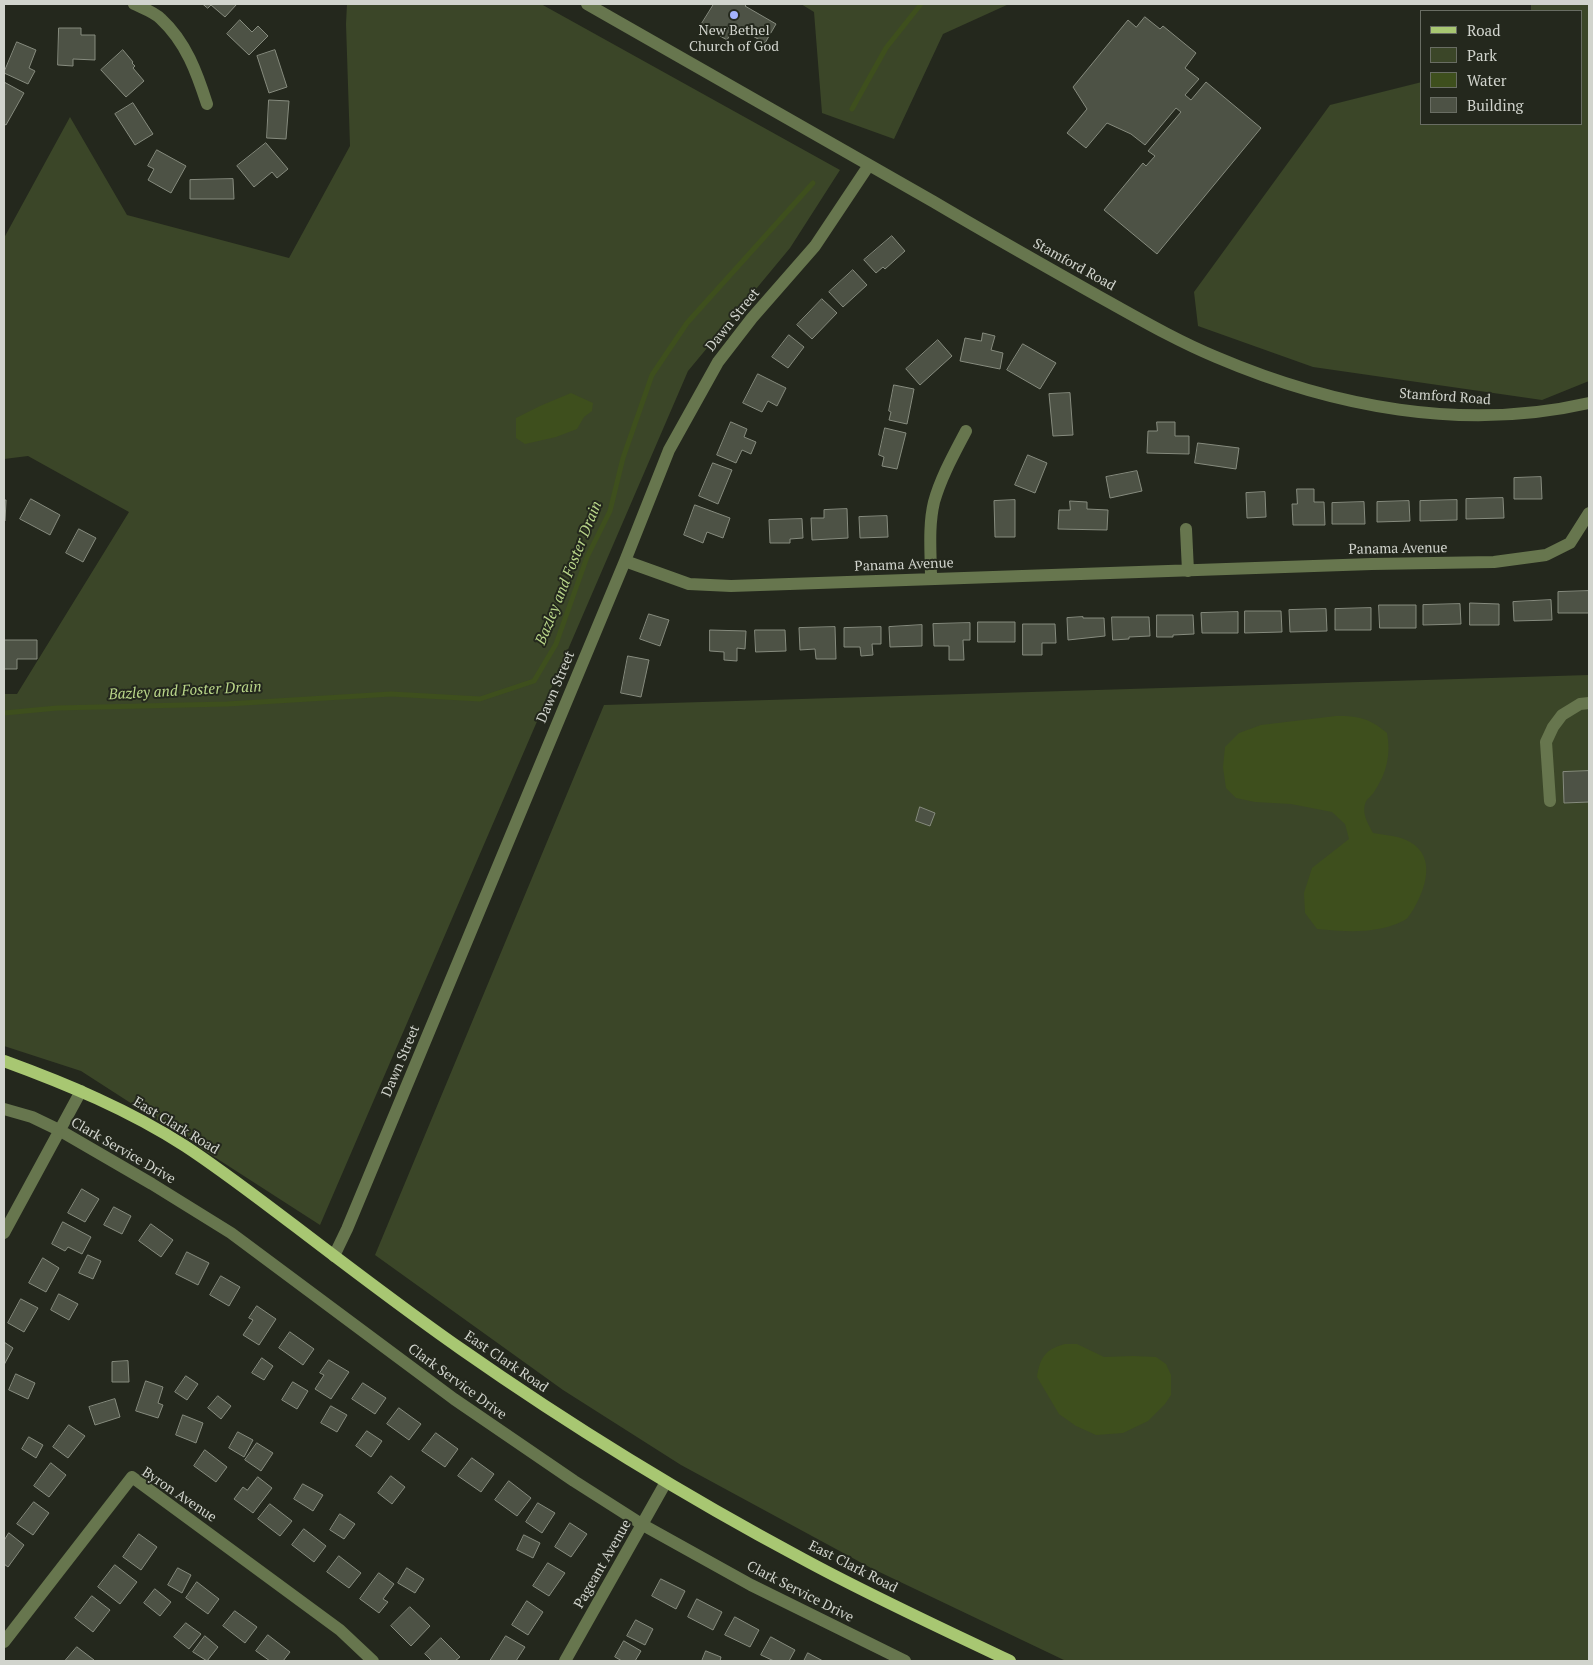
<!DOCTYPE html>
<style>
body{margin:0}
#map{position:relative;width:1593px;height:1665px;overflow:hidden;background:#24281d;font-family:"PT Serif",serif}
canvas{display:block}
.frame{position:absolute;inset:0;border:5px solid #d1d4cd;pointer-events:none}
.legend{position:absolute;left:1420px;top:10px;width:162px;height:115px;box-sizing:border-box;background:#24281d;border:1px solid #696d63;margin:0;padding:6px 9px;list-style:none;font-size:15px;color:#d1d4cd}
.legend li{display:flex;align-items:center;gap:10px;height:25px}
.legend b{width:25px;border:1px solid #696d63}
</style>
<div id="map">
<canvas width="1593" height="1665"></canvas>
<div class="frame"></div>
<ul class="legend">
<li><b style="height:6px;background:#a8c772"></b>Road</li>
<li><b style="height:14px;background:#3b4628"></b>Park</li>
<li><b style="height:14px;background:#3e4f1d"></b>Water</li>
<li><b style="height:14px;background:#4d5245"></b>Building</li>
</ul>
</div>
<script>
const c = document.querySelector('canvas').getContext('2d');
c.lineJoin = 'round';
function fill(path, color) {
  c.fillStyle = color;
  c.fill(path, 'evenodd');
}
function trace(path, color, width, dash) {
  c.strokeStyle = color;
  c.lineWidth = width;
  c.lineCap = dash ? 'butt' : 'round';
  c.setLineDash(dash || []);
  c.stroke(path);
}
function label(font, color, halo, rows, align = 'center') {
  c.font = font + ' "PT Serif",serif';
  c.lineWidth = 4;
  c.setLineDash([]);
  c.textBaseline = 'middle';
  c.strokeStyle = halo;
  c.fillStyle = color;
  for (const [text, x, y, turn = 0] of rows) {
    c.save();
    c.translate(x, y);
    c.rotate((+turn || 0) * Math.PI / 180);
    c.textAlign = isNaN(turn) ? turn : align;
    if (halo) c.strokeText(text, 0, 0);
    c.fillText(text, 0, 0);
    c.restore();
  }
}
fill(new Path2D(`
 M347,4h194l299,166 -50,78 -102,123 -368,854 -239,-154 -77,-25v-352h13l112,-182 -101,-56 -24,3v-221l66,-121 57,98 162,43 61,-112 -4,-122z
 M801,4h208l-66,30 -49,105 -72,-26 -8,-101z
 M1531,4h58v377l-47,19 -229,-33 -115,-41 -4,-34 136,-187 92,-23v42h160v-113h-51z
 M1589,675v986h-523l-195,-93 -190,-103 -118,-75 -188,-135 229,-550z`), '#3b4628');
fill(new Path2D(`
 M571,393l22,10 -1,8 -8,6 -7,12 -21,8 -31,7 -9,-6v-20l24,-12z
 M1336,716c23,0 33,2 51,17 4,21 0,40 -13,59 -2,4 -8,7 -9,12 -3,10 3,20 8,29 12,2 27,3 37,9 27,15 15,48 3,68 -3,4 -5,9 -10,11 -27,13 -56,11 -86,8l-12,-16 -1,-20 8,-25 37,-29 -4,-15 -13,-12 -41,-8 -36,-2 -19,-4 -10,-10 -3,-21 2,-20 14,-14 22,-8z
 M1065,1344h12l27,13 29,-1 23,1 10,7 5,11v20l-6,9 -17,17 -25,12 -27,2 -20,-9 -17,-12 -22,-37c3,-20 9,-28 28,-33z`), '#3e4f1d');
trace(new Path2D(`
 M852,109l34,-61 35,-44
 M4,713l53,-5 170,-4 164,-10 89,5 54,-18 22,-37 31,-87 23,-46 13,-53 29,-83 35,-52 126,-140`), '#3e4f1d', 5);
const building = new Path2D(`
 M203,4h34l-12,13 -14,-12 -3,3z
 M714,4h33l-2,2 31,18 -11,19 -30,-17 -8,14 -26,-15z
 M1145,17l15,12 3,-3 33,27 -11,15 14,11 -14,16 6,5 15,-18 55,46 -104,126 -53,-44 39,-47 3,3 9,-10 -7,-5 33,-39 -5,-4 -31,37 -14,-11 -24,-11 -21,25 -19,-15 20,-24 -14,-22 55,-67 8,7z
 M240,20l12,12 6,-6 10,10 -19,19 -22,-21z
 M59,28h22v7h14v25l-22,-1v7l-15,-1z
 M17,42l19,8 -7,18 6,3 -7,13 -24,-11z
 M123,50l10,12 -1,1 3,3 -2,2 11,13 -18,16 -25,-27z
 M275,50l12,37 -18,6 -12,-37z
 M4,82l20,11 -18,32 -2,-1z
 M269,100l20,1 -3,38 -19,-1z
 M133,103l20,31 -18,11 -20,-31z
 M266,143l22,26 -11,9 -5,-6 -18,15 -17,-21z
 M157,150l29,16 -15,27 -23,-13 6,-11 -6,-3z
 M233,179l1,20h-44v-19z
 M892,236l13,15 -20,18 -2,-2 -7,6 -12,-13z
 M853,270l14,15 -24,22 -14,-15z
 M822,299l15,14 -25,26 -15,-14z
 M983,333l12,3 -4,14 12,3 -3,16 -40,-8 5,-23 16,3z
 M789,335l15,12 -16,21 -16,-11z
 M938,340l14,16 -32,29 -14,-16z
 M1023,344l33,19 -16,26 -33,-19z
 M758,374l28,14 -9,18 -9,-5 -6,11 -19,-9z
 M894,385l20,4 -7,35 -18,-4 2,-8 -2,-1z
 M1070,393l3,42 -20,1 -4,-42z
 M731,422l16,7 -3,8 12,5 -5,12 -9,-4 -6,13 -19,-8z
 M1157,422h18v14h14v18l-42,-1 1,-22h9z
 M885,428l21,5 -9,36 -15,-3 2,-9 -5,-2z
 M1198,443l41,5 -3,21 -41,-6z
 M1028,455l19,8 -12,30 -20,-8z
 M713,463l19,7 -14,34 -19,-8z
 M1137,471l5,20 -32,7 -4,-21z
 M1541,477l1,22h-28v-21z
 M1297,489h17v13h10l1,23h-32l-1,-21h5z
 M1265,492l1,25 -19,1 -1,-25z
 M1503,498l1,20 -38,1v-20z
 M31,499l29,16 -10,20 -30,-16z
 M4,500h2l-1,21 -1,-1z
 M1015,500v37h-20l-1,-36z
 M1457,500v20l-37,1v-20z
 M1070,501l17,1v7l21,1 -1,20 -49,-1 1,-19h11z
 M1409,501l1,20 -33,1v-20z
 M1364,502l1,22h-33v-21z
 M695,505l35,13 -7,20 -16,-6 -4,11 -19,-8z
 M847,509l1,29 -36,2 -1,-22h13v-8z
 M887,516l1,21 -28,1 -1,-21z
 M802,519l1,19 -13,1v4h-20l-1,-23z
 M79,529l17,9 -13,24 -17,-9z
 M1589,591v22h-31v-21z
 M1551,600l1,20 -38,1 -1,-19z
 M1470,603l29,1v21h-29z
 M1460,604l1,20 -38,1v-20z
 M1379,605h37v23h-36z
 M1371,608v22h-36v-21z
 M1326,609l1,22 -37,1 -1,-22z
 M1245,611h36l1,21 -37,1z
 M1238,612v21h-36l-1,-20z
 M649,614l20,6 -9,26 -20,-7z
 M1157,615h36l1,19 -21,1v2h-16z
 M1083,617v1h21l1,18 -37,4 -1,-22z
 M1112,617h37l1,19 -21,1v2l-16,1z
 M978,622h37v20h-37z
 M970,623v17h-7l1,20h-15v-14h-15l-1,-22z
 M1023,624h32l1,19h-14v12h-19z
 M922,625v21l-32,1 -1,-20z
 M835,627l1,32h-20l-1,-10 -15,1 -1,-22z
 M881,627v17h-9l1,11 -12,1 -1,-9h-16v-19z
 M710,630l36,1 -1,18 -8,-1v13l-13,-1v-8l-14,-1z
 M755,630h30l1,21 -30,1z
 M4,640h33v19h-20v10h-13z
 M628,656l21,4 -8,37 -20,-4z
 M1589,771v31l-25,1 -1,-31z
 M920,807l15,6 -5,13 -14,-5z
 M82,1189l17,10 -14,23 -17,-9z
 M114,1207l17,9 -9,18 -18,-9z
 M63,1222l28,15 -9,17 -14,-7 -3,4 -13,-7z
 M151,1224l22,16 -12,17 -22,-16z
 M187,1252l22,11 -11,22 -22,-11z
 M88,1255l13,6 -8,18 -14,-6z
 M43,1258l16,10 -13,24 -17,-9z
 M221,1276l19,11 -11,19 -19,-11z
 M59,1294l19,10 -9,16 -18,-10z
 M21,1299l17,9 -14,24 -16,-9z
 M257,1306l19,13 -17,26 -16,-10 10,-15 -4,-2z
 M290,1332l24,17 -11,16 -24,-17z
 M4,1342l9,6 -9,17z
 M262,1358l11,8 -9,14 -12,-7z
 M329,1360l20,12 -18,27 -16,-10 9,-14 -4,-2z
 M128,1361l1,21h-17v-20z
 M16,1374l19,9 -7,16 -19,-9z
 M186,1376l12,8 -11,16 -12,-8z
 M146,1381l17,6 -5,16 5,2 -5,13 -22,-7z
 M293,1382l15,9 -11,18 -15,-9z
 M363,1383l23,15 -11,16 -23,-15z
 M218,1396l13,10 -10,13 -13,-11z
 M115,1399l5,18 -25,8 -6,-18z
 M331,1406l16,9 -10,17 -16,-9z
 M399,1408l22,16 -12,16 -22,-16z
 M183,1415l20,8 -7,20 -20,-8z
 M69,1425l16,11 -17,22 -15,-11z
 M367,1431l15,10 -11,16 -15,-11z
 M238,1432l15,8 -9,17 -15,-9z
 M436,1433l22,16 -13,18 -23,-16z
 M29,1437l14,8 -7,13 -14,-9z
 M257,1443l16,10 -12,18 -16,-11z
 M205,1450l22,17 -11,15 -22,-16z
 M472,1458l22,16 -13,18 -23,-16z
 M51,1463l15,12 -17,22 -15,-11z
 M391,1476l14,11 -13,17 -14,-11z
 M258,1477l14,11 -19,25 -19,-14 9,-12 4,3z
 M509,1481l22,17 -14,18 -22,-16z
 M303,1484l20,11 -10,16 -19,-12z
 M34,1502l15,11 -16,22 -16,-11z
 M538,1503l17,10 -13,20 -16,-11z
 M270,1504l22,17 -12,15 -22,-17z
 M340,1514l15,10 -11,15 -14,-9z
 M570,1523l17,11 -16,23 -16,-10z
 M304,1529l22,17 -12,16 -22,-17z
 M9,1533l15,12 -16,22 -4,-3v-23z
 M139,1534l18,13 -16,23 -18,-13z
 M524,1535l16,8 -7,15 -16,-8z
 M339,1556l22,17 -12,15 -22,-16z
 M548,1563l17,10 -16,23 -16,-10z
 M115,1565l22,17 -17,22 -22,-17z
 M178,1568l13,7 -9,18 -14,-8z
 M407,1568l17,11 -9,14 -17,-10z
 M379,1573l15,11 -11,15 5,3 -9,11 -19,-14z
 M661,1579l24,12 -9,18 -24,-13z
 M197,1582l22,17 -11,15 -22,-16z
 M155,1589l16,13 -11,14 -16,-13z
 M92,1596l18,14 -17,22 -18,-14z
 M697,1599l25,13 -9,18 -25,-13z
 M527,1601l16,11 -15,23 -16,-10z
 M410,1607l20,19 -19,20 -20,-20z
 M235,1611l22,16 -12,16 -22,-17z
 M735,1617l24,13 -9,17 -25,-12z
 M636,1620l17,9 -8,16 -18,-9z
 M186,1623l15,11 -12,15 -15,-12z
 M268,1635l22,17 -7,9h-13l-14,-10z
 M205,1636l13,11 -11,14 -14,-9z
 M506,1636l19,11 -9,14h-26z
 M771,1637l24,13 -6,11h-15l-13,-6z
 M441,1638l19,19 -5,4h-23l-7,-7z
 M624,1641l17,10 -6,10h-13l-7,-4z
 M77,1647l17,13 -1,1h-28z
 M706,1651l15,6 -1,4h-18z
 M808,1653l15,8h-19z`);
fill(building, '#4d5245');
trace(building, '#868b7e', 1);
trace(new Path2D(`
 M134,4c8,4 20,8 27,15 25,23 36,54 46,85
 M587,4c116,66 231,132 347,198 54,32 109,63 164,94 38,21 77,44 118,61 117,50 247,75 373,46
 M1186,529l2,42
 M625,561l64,23 42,2 641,-22 122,-2 52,-7 24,-12 19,-30
 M931,579c0,-25 -3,-52 3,-77 7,-25 20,-48 32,-71
 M1550,801l-4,-59 7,-15 9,-12 18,-11 9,-1
 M4,1109l28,8 27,13 93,54 79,49 223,166 120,82 69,44 108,60 154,76
 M4,1233l77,-142
 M334,1256l13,-27 278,-668 44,-111 49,-88 34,-44 63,-72 54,-81
 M4,1642l128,-165 208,153 33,31
 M565,1661l101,-179`), '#67764e', 12);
trace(new Path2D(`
 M4,1061c63,23 125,49 181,85 38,25 74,53 110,80 55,42 110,84 166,123 110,77 224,147 342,210 68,37 138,69 207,102`), '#a8c772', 12);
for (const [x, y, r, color] of [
 [734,15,5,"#a4b2fc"]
]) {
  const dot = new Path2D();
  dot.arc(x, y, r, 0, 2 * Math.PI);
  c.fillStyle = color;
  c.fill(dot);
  trace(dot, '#24281d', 2);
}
label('14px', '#d1d4cd', '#24281d', [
 ["New Bethel",734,31],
 ["Church of God",734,47]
]);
label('14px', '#d1d4cd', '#24281d', [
 ["Stamford Road",1074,265,29],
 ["Dawn Street",733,320,-51],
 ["Stamford Road",1445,397,4],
 ["Panama Avenue",1398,549,-1],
 ["Panama Avenue",904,565,-2],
 ["Dawn Street",556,687,-67],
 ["Dawn Street",401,1061,-67],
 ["East Clark Road",176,1126,31],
 ["Clark Service Drive",123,1151,30],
 ["East Clark Road",506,1362,34],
 ["Clark Service Drive",457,1382,36],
 ["Byron Avenue",179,1495,34],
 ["Pageant Avenue",603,1564,-60],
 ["East Clark Road",853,1567,27],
 ["Clark Service Drive",800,1592,27]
]);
label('italic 15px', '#b9d689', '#24281d', [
 ["Bazley and Foster Drain",569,573,-68],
 ["Bazley and Foster Drain",185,691,-3]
]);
</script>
